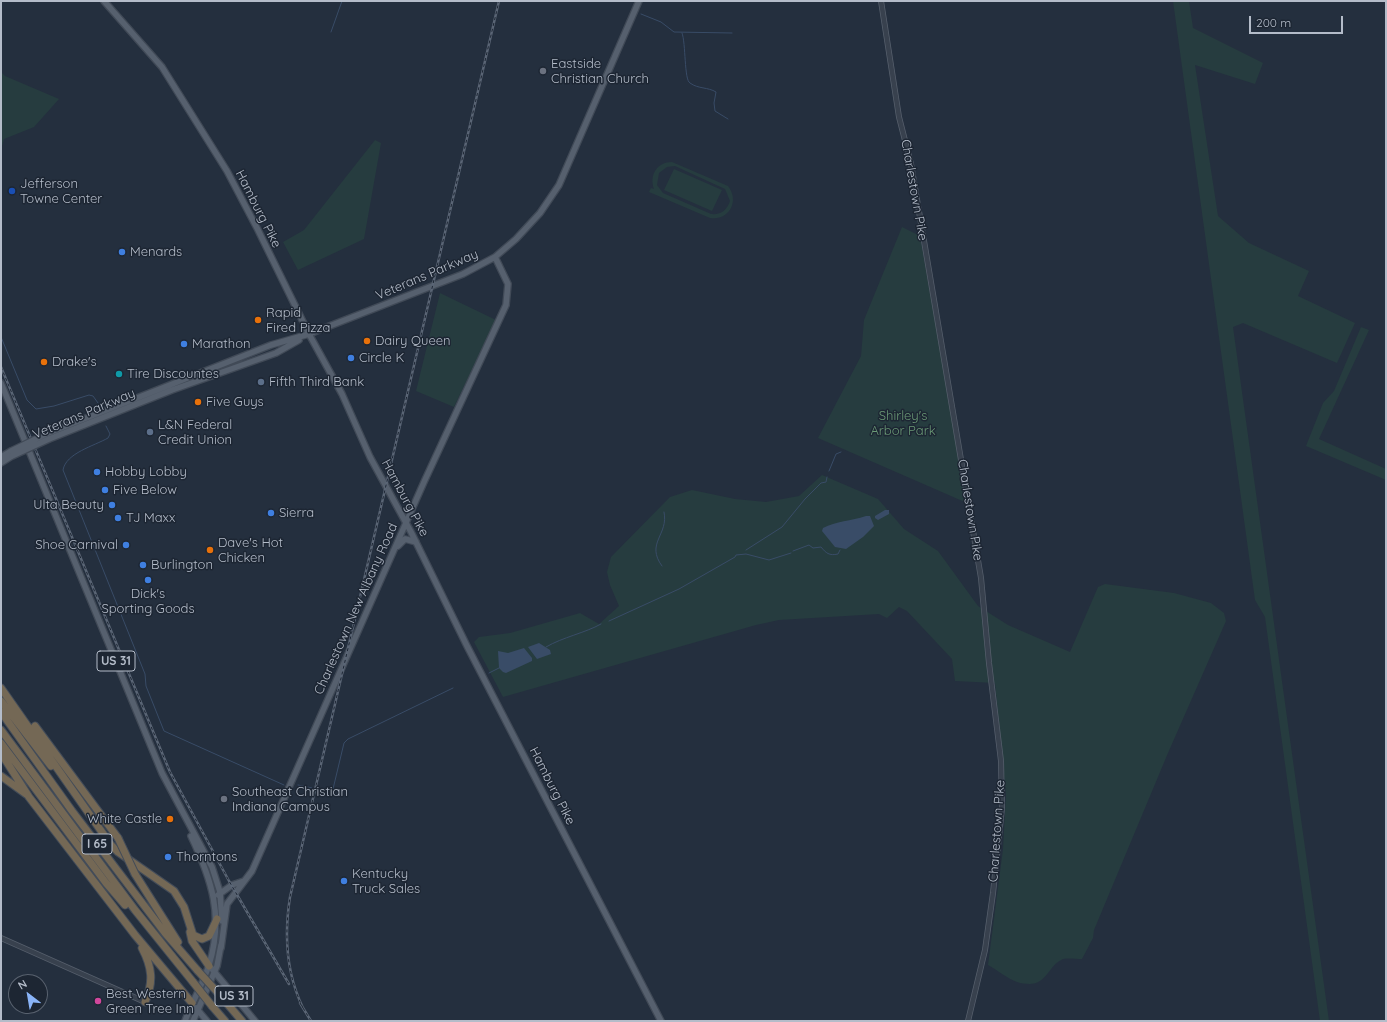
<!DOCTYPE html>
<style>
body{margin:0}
#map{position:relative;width:1387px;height:1022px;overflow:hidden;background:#242f3e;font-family:Quicksand,sans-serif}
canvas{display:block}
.frame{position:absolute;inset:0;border:2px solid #b4bcc9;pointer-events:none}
.north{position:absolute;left:8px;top:974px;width:40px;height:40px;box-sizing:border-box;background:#1d2633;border:1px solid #59626f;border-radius:50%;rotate:329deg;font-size:11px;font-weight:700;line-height:16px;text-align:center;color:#b4bcc9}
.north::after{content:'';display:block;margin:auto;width:14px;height:18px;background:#8ab4f8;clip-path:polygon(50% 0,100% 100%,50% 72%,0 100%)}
.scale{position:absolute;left:1249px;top:16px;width:94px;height:18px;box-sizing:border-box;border:2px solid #b4bcc9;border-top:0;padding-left:5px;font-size:12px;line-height:14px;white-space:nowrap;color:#b4bcc9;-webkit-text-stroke:3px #1d2633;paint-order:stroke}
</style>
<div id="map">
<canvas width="1387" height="1022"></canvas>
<div class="frame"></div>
<div class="north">N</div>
<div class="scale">200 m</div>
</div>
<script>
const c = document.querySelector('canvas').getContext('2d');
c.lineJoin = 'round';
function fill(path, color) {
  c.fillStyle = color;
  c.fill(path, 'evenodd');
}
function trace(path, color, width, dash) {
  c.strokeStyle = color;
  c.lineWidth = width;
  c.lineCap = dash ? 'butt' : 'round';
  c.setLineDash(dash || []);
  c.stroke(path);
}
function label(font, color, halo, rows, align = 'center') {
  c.font = font + ' Quicksand,sans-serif';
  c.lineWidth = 3;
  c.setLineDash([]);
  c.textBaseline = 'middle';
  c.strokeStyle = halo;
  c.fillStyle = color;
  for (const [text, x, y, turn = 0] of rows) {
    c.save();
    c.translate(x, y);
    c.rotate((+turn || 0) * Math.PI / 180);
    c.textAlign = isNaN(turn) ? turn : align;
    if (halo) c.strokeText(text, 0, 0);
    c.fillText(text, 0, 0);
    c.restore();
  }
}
fill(new Path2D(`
 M1173,1h16l4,27 70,35 -8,21 -60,-19 23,151 31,27 60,28 -11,25 57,27 -18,40 -94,-40 -10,4 96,694h-9l-55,-404 -10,-17z
 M1,72l4,4 54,23 -25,28 -30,12 -3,11z
 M375,140l6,3 -17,96 -66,31 -15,-28 21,-12z
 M672,162l56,24c12,15 1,35 -18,32l-61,-26 2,-4 3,1c-5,-14 3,-27 18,-27zM675,166l50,23 5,12c-3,9 -9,14 -19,13l-48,-21 -6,-8 2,-12 8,-6z
 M674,169l48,21 -10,21 -48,-21z
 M902,227l18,9 47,267 -149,-65 43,-82 3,-36z
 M440,293l56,27 -42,87 -38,-16z
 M1361,327l8,3 -50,109 67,30v11l-80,-34 17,-43 11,-12z
 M822,475l56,24 26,30 34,22 40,55 30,19 62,27 28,-65 7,-3 69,9 37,10 13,10 2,8 -58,132 -74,177 -1,8 -11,21c-5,0 -14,-1 -19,0 -18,8 -15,32 -46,23 -9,-3 -20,-12 -29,-17l15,-116 3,-54 -11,-112 -40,-2 -3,-22 -45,-48 -8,-4 -12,11 -8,-4 -100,6 -23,5 -253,72 -29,-55 5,-5 31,-4 70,-20 19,11 20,-18 -9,-21 -3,-13 4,-15 59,-60 22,-7 43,9 31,3 33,-6z`), '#263c3f');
fill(new Path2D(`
 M885,510h4v4l-11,6 -3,-2v-2z
 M866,516h4l4,10 -11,11 -17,12 -11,-2 -13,-16 1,-3c13,-7 28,-7 43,-12z
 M539,643l11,7 1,4 -14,5 -9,-12z
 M524,648l8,10v3l-26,12 -3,-1 -4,-4 -1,-17 10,2z`), '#394c67');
trace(new Path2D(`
 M641,14l20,8 13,10 58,1
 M331,32l11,-31
 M682,33c4,10 2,47 8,50 8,6 18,4 26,9l-2,11 1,8 13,8
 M1,337l26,63 9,9 18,-3 35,-11 4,1 5,7
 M106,426l4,8 -2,4c-14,8 -42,15 -45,32l82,204 1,12 18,45 120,54
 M829,471l7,-17 5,-2
 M746,550l36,-23 23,-28 16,-16 5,-1 1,-5
 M793,551l16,-6 4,3 8,-1c5,6 8,9 17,7l2,-4
 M662,566c-17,-23 7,-31 2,-54
 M609,621l70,-32 56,-32 1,-2 10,-1 23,6 22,-7
 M546,647c17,-10 39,-14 55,-23
 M489,673l10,-5
 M298,785l14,3
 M318,789l10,2 5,-2 11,-46 4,-4 105,-51`), '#394c67', 1);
const minor = new Path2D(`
 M881,1l18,116 12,47 70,414 8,85 12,98 1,47 -9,85 -8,57 -17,71
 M1,938l144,64`);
const major = new Path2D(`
 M104,1l58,66 65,104 31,59 51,104 33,60 28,63 41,75 56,114 194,375
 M1,383l161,390 50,94 8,25 2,29
 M46,434l225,-89 38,-11 154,-60 32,-17 21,-18 24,-26 19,-28 80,-184
 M49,439l123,-49 104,-37 23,-13
 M1,457l10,-6
 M1,463l11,-7
 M398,546l7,-7 11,3
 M218,895l14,-10 12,-4
 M221,948l6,-44 25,-33 172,-389 82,-177 2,-21 -13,-27
 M212,969l43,52
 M196,1008l11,13
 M185,1021c7,-19 18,-37 24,-56 15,-48 3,-85 -18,-129
 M193,1021l24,-55 4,-21`);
const highway = new Path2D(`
 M1,688l110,157 7,7 56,39 10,16 9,28 9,4 7,-3 8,-17
 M1,701l50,65
 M1,712l71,99 93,122 33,38
 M35,726l83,112
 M1,730l134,180 58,72
 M1,743l105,140 19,22
 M1,753l28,44 106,138 57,68
 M1,776l25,18
 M135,874l43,68
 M190,932l2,9 17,25
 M142,948c10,19 12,34 3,54
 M219,994l23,27
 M212,1006l13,15`);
trace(minor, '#565f6c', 6);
trace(major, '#414a57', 8);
trace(highway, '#434c59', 9);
trace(minor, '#38414e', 4.5);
trace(major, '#56606e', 5.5);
trace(highway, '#746855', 7);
const rail = new Path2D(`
 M1,367l169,405 59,109 60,103
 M300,1003l11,18
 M303,1008c-17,-35 -19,-73 -13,-111l209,-896`);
trace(rail, '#5a6575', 2.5);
trace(rail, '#1d2633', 1, [3]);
const majorBridge = new Path2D(`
 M11,451l35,-17
 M12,456l37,-17`);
const highwayBridge = new Path2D(`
 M118,838l17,36
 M198,971l21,23
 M193,982l19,24`);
trace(majorBridge, '#414a57', 8, []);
trace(highwayBridge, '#434c59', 9, []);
trace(majorBridge, '#56606e', 5.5);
trace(highwayBridge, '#746855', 7);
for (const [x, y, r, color] of [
 [543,71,4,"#6b7280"],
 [12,191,4,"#1a4fb4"],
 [122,252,4,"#3f7fe0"],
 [258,320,4,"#e8710a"],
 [367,341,4,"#e8710a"],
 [184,344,4,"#3f7fe0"],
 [351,358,4,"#3f7fe0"],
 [44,362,4,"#e8710a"],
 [119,374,4,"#0f9aa8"],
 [261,382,4,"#5c6f8a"],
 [198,402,4,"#e8710a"],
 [150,432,4,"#5c6f8a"],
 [97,472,4,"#3f7fe0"],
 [105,490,4,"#3f7fe0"],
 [112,505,4,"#3f7fe0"],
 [271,513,4,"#3f7fe0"],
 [118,518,4,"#3f7fe0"],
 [126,545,4,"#3f7fe0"],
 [210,550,4,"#e8710a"],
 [143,565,4,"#3f7fe0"],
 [148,580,4,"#3f7fe0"],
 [224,799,4,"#6b7280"],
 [170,819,4,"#e8710a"],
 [168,857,4,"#3f7fe0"],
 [344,881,4,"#3f7fe0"],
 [98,1001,4,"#d1479c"]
]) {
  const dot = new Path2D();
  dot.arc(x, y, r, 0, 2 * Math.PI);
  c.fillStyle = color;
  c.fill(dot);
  trace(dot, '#1d2633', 1.5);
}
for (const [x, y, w] of [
 [116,661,38],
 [97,844,30],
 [234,996,38]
]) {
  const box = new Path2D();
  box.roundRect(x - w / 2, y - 10, w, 20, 3);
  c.fillStyle = '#1d2633';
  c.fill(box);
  trace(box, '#b4bcc9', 1);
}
label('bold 12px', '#b4bcc9', null, [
 ["US 31",116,661],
 ["I 65",97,844],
 ["US 31",234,996]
]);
label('13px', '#b4bcc9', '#1d2633', [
 ["Eastside",551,64],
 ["Christian Church",551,79],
 ["Jefferson",20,184],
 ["Towne Center",20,199],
 ["Menards",130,252],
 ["Rapid",266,313],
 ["Fired Pizza",266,328],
 ["Dairy Queen",375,341],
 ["Marathon",192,344],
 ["Circle K",359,358],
 ["Drake's",52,362],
 ["Tire Discountes",127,374],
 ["Fifth Third Bank",269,382],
 ["Five Guys",206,402],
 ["L&N Federal",158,425],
 ["Credit Union",158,440],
 ["Hobby Lobby",105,472],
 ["Five Below",113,490],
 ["Ulta Beauty",104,505,"right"],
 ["Sierra",279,513],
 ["TJ Maxx",126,518],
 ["Dave's Hot",218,543],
 ["Chicken",218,558],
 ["Shoe Carnival",118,545,"right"],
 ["Burlington",151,565],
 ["Dick's",148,594,"center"],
 ["Sporting Goods",148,609,"center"],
 ["Southeast Christian",232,792],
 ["Indiana Campus",232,807],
 ["White Castle",162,819,"right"],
 ["Thorntons",176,857],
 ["Kentucky",352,874],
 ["Truck Sales",352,889],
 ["Best Western",106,994],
 ["Green Tree Inn",106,1009]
], 'left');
label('13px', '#b4bcc9', '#1d2633', [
 ["Charlestown Pike",914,190,80],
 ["Hamburg Pike",258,209,63],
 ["Veterans Parkway",427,275,-23],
 ["Veterans Parkway",84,414,-23],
 ["Hamburg Pike",405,498,62],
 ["Charlestown Pike",970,510,81],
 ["Charlestown New Albany Road",356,609,-66],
 ["Hamburg Pike",552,786,63],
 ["Charlestown Pike",997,831,-86]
]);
label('13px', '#6b9a76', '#1d2633', [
 ["Shirley's",903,416],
 ["Arbor Park",903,431]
]);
</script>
